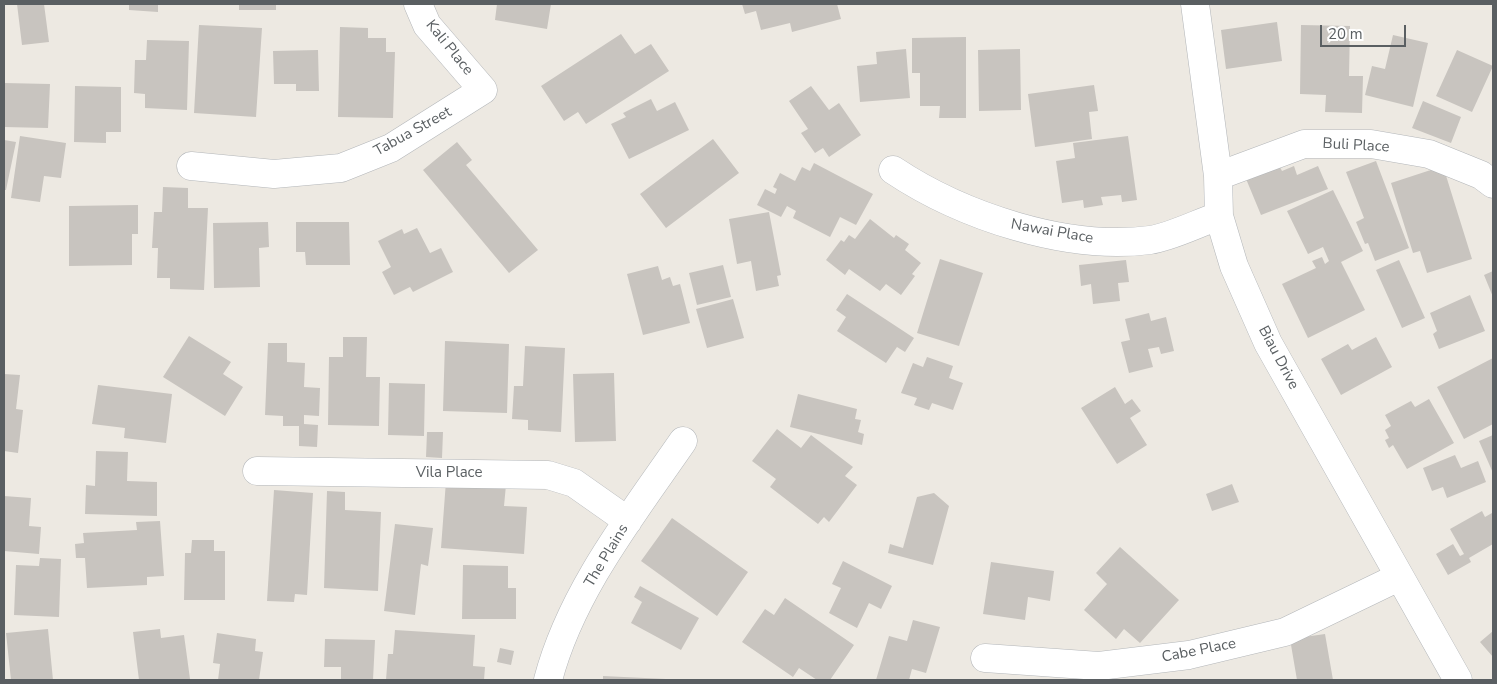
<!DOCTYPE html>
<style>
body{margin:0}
#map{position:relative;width:1497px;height:684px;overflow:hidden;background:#ede9e2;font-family:"Nunito Sans",sans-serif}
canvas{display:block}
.frame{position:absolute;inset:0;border:5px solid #5a5f62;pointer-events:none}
.scale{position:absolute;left:1320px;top:25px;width:86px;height:22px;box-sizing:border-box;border:2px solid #5a5f62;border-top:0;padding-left:6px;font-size:15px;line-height:18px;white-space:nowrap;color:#5a5f62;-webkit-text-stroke:4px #fff;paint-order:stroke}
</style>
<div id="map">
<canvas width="1497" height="684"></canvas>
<div class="frame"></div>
<div class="scale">20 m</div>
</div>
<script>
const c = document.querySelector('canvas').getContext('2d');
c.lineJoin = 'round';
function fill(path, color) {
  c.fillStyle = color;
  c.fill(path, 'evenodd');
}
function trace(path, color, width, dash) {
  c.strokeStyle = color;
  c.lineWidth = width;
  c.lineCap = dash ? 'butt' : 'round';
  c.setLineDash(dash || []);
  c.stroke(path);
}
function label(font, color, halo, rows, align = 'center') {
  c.font = font + ' "Nunito Sans",sans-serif';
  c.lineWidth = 4.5;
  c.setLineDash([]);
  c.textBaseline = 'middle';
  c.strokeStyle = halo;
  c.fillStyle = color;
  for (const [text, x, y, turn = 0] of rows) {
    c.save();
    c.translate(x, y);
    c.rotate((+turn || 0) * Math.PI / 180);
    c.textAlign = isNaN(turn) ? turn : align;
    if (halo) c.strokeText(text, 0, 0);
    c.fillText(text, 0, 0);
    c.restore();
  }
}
fill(new Path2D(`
 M17,4h27l5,38 -27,3z
 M129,4h29v8l-29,-2z
 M239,4h37v6h-37z
 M497,4h54l-4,25 -52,-9z
 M742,4h95l4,15 -49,13 -2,-9 -29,7 -5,-19 -11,3z
 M1277,22l5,39 -56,8 -5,-39z
 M199,25l63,3 -6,89 -62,-4z
 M1301,25l49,1 -1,50h14l-1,37 -37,-1 1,-17 -26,-1z
 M340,27l28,1v10h18v14h9l-2,66 -55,-1z
 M621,34l14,20 16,-10 18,27 -83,53 -8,-12 -14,9 -23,-35z
 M1393,35l35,8 -15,64 -48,-12 7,-29 13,3z
 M966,37v81h-27l1,-12h-20v-33h-8v-35z
 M147,40l42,1 -2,69 -42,-2v-14l-11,-1 1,-33h11z
 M906,49l4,49 -50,4 -3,-36 20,-2 -1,-12z
 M1020,49l1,61 -42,1 -1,-61z
 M318,50l1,41h-23v-7h-22l-1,-33z
 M1457,50l36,16 -21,46 -36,-16z
 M4,83l46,1 -2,44 -44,-1z
 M1094,85l4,26 -9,1 3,27 -57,8 -7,-53z
 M75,86l46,1v45h-15v11l-32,-1z
 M811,86l18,24 10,-7 22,32 -32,22 -6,-9 -8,5 -14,-20 7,-4 -19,-28z
 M651,99l6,12 18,-9 14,28 -60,29 -18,-35 15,-7 -3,-4z
 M1423,101l38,16 -10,26 -39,-15z
 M20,136l46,7 -5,35 -17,-2 -4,26 -29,-4z
 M1128,136l9,64 -15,2 -1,-7 -20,2 2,8 -19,3 -1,-8 -21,3 -6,-42 19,-3 -2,-15z
 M713,139l26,34 -73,55 -26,-34z
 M4,140l12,2 -10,48h-2z
 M457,142l15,18 -6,5 72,85 -29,23 -86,-103z
 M1277,161l5,10 12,-5 3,9 21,-9 10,23 -67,26 -17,-41z
 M1376,161l33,87 -34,13 -7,-18 -3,1 -9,-22 8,-4 -18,-46z
 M814,163l59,31 -17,31 -16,-8 -10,20 -37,-19 3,-7 -9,-5 -6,11 -24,-12 8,-16 10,5 2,-5 -4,-2 7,-14 15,8 7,-14 8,4z
 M1443,166l29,93 -45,14 -7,-22 -7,2 -22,-70z
 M163,187l25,1v20h20l-4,82 -34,-1v-11h-13l1,-30h-6l2,-36h8z
 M1333,190l30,61 -22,11 24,48 -57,28 -26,-54 34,-16 -4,-7 10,-4 3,7 4,-3 -6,-14 -15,7 -21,-43z
 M138,205v29h-6v31l-63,1v-60z
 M769,212l12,63 -4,1 2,10 -23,5 -5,-30 -14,3 -8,-45z
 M870,219l24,19 2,-3 13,9 -4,6 16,13 -9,11 3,2 -14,19 -15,-11 -6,7 -31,-22 -4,6 -19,-15 15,-20 3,2 5,-7 6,4z
 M268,222l1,25 -10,1 1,39 -46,1 -1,-65z
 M296,222h53l1,43h-44l-1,-13h-9z
 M417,228l13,25 11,-5 12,24 -40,20 -3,-5 -16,8 -12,-23 9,-5 -13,-26 24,-12 2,5z
 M940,259l43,14 -24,73 -42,-13z
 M1126,260l3,22 -11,1 2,18 -27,3 -2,-20 -10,2 -2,-21z
 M1399,260l26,58 -23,10 -26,-58z
 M723,265l8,32 -34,8 -8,-32z
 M658,266l4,14 8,-3 3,9 7,-2 10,39 -47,12 -16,-61z
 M1493,271v26l-9,-22z
 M847,294l67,44 -9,14 -8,-5 -11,16 -49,-32 9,-14 -10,-7z
 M1470,295l15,36 -46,18 -6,-15 4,-3 -7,-18z
 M733,299l11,39 -37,10 -11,-39z
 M1149,313l2,8 15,-4 8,34 -13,3 -2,-7 -11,2 5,18 -24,6 -8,-31 9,-2 -5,-21z
 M189,336l42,26 -8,12 20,13 -18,29 -62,-39z
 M343,337h24l-1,40h14l-1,49 -51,-1 1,-68h14z
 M1376,337l16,30 -51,28 -20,-36 27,-15 4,6z
 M445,341l64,3 -2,69 -64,-2z
 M268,343h19v19l18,1 -1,24 16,1 -1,28 -15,-1v9l14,1 -1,22 -18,-1v-20h-16v-10l-18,-1z
 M525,346l40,2 -4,84 -33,-2v-10l-16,-1 2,-33h9z
 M927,357l26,9 -4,12 14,5 -10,27 -21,-7 -3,7 -15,-5 3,-7 -16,-5 12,-30 10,4z
 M1493,358v66l-29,15 -27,-52z
 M614,373l2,68 -41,1 -2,-68z
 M4,374l16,1 -4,34 7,1 -5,43 -14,-2z
 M389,383l36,1 -1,52 -36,-1z
 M98,385l74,9 -6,49 -42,-5 1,-10 -33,-4z
 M1115,387l10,17 7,-5 9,12 -11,7 17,27 -30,19 -36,-56z
 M798,394l59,15 -2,10 6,1 -3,12 6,2 -2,11 -72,-18z
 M1429,399l25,44 -47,26 -14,-24 -4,3 -4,-8 4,-2 -4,-8 6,-4 -6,-11 26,-14 4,6z
 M777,429l24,19 10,-13 42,32 -8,9 12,9 -28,37 -5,-5 -6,7 -48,-37 6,-8 -24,-18z
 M427,432h16l-1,26 -16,-1z
 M1493,435v38l-14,-32z
 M96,451l32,1 -1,29 30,1v34l-72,-2 1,-29 9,1z
 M1455,455l6,13 17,-7 8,21 -39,16 -4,-11 -11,4 -9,-23z
 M446,481l60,4 -2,21 23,1 -3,47 -83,-6z
 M1232,484l7,18 -27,9 -6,-17z
 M274,490l39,3 -6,102 -12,-1 -1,8 -27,-1z
 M327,491l18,1v18l36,2 -3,79 -54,-3z
 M934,493l15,13 -16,59 -45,-12 2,-9 13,4 14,-51z
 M4,496l27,2 -2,28 12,1 -2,27 -35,-3z
 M1482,511l3,6 7,-4 1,2v29l-24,14 2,4 -23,13 -12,-21 17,-10 7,12 4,-2 -14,-25z
 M672,518l76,54 -31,44 -76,-55z
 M160,521l4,55 -17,1v8l-60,3 -2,-30h-9l-1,-14 9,-1 -1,-10 54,-3 -1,-8z
 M395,524l38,4 -5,38 -7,-2 -6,51 -31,-4z
 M192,540h22v11h11v49h-41l1,-47h6z
 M1120,547l59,53 -39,43 -16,-14 -8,10 -32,-29 23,-26 -11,-11z
 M40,558l21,1 -2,58 -45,-2 2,-50 23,1z
 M843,561l49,25 -11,23 -12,-6 -12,25 -28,-15 12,-25 -9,-4z
 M991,562l63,9 -4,30 -22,-4 -3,23 -42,-6z
 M463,565l45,1v22h8v31h-54z
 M640,586l59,32 -18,32 -50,-27 11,-21 -8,-5z
 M785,598l69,47 -24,35h-13l-18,-12 -6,9 -51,-35 23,-33 9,6z
 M913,620l27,7 -14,46 -14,-4 -3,11h-33l13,-44 18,5z
 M48,629l5,51h-42l-5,-47z
 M160,629l1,9 23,-3 6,44 -51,1 -6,-48z
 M395,630l80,5 -2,31 12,1 -1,13h-98l2,-26h5z
 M1493,631v26l-13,-15z
 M217,633l39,6 -1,12 8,1 -4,28h-41l2,-16 -7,-1z
 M1325,634l8,46h-36l-7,-41z
 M325,639l50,1 -2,40h-32v-13h-17z
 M500,648l14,3 -3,14 -14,-3z
 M603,676l63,3v1h-63z`), '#c8c4bf');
const minor = new Path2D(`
 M1195,4l23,172 1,40 15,50 34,77 190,337
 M191,166l83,8 67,-6 50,-20 92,-58 -56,-65 -9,-21
 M893,170c69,46 174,81 257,70 21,-3 48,-17 69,-24
 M1218,176l86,-32h67l58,10 52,21 12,9
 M257,471l291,4 26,8 54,38
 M985,658l114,8 90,-11 96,-23 114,-55
 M548,680c23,-88 84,-165 135,-239`);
trace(minor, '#b3b6b9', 29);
trace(minor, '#fff', 28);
label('15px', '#5a5f62', '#fff', [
 ["Kali Place",449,48,51],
 ["Tabua Street",413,132,-29],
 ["Buli Place",1356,146,3],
 ["Nawai Place",1052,232,10],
 ["Biau Drive",1278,358,62],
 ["Vila Place",449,473],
 ["The Plains",607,556,-59],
 ["Cabe Place",1199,651,-11]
]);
</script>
